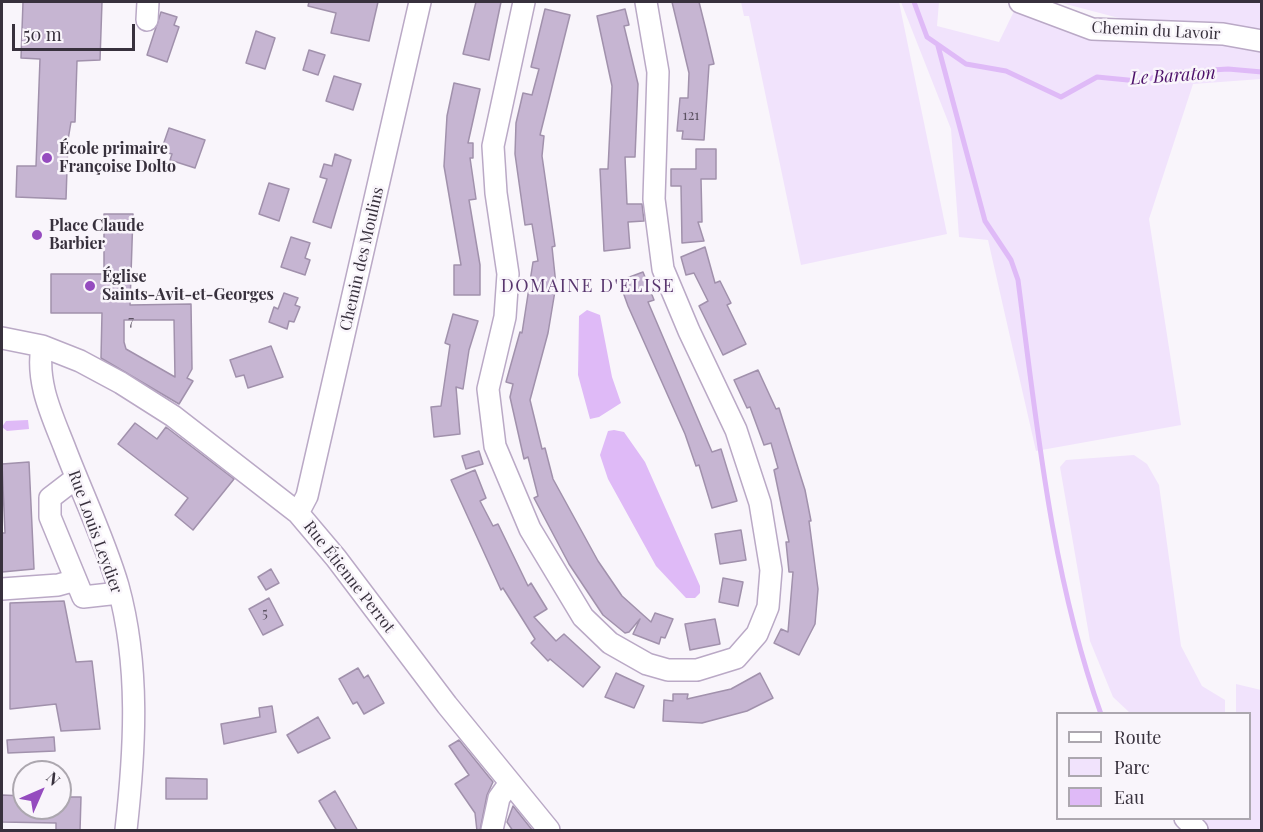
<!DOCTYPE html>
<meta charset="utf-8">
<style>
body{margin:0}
#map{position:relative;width:1263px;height:832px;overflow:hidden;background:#f9f5fb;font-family:"Playfair Display",serif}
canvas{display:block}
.frame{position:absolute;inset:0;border:3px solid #38313d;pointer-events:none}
.legend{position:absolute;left:1056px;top:712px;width:195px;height:108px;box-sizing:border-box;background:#f9f5fb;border:2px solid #aca7af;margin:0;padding:8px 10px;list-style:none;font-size:18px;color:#38313d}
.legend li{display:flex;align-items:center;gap:12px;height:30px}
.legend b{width:30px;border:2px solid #aca7af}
.north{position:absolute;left:12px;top:760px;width:60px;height:60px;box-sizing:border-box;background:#f9f5fb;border:2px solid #aca7af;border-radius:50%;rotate:45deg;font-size:16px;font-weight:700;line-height:24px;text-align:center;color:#38313d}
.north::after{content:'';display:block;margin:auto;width:21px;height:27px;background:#954cbf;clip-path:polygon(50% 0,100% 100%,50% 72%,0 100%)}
.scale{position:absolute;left:12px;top:24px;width:123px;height:27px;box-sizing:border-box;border:3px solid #38313d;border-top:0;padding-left:8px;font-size:18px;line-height:21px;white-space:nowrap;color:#38313d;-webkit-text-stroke:4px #f9f5fb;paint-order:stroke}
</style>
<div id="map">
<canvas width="1263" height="832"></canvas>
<div class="frame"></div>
<ul class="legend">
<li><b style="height:8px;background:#fff"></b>Route</li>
<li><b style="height:16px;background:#f1e3fc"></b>Parc</li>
<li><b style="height:16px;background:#dfbaf7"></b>Eau</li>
</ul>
<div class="north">N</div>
<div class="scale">50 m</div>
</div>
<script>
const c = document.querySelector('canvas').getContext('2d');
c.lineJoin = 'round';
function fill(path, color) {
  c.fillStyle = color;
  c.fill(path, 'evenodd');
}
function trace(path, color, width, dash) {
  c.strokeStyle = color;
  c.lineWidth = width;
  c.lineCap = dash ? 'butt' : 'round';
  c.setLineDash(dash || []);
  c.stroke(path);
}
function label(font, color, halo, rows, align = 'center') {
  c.font = font + ' "Playfair Display",serif';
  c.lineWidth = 5;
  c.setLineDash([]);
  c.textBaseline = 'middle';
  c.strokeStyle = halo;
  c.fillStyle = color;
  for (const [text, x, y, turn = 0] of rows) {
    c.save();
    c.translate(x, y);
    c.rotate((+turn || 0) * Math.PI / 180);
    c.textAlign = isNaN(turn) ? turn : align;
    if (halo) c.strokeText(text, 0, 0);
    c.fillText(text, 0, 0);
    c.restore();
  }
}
fill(new Path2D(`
 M741,2h158l48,232 -146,31 -52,-249h-5z
 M901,2h38l-2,24 62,16 17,-35 66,28 33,5 92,1 54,5v33l-68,5 -44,135 32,206 -145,26 -48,-211 -29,-3 -8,-108z
 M1058,2h203v29l-23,-5 -104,-4z
 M1134,455l13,9 12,21 22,161 21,40 23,14v13h-95l-17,-16 -23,-56 -30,-174 6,-7z
 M1236,684l25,6v140h-58l-12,-11 59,-1v-104l-14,-1z`), '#f1e3fc');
fill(new Path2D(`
 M587,310l13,5 12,62 9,26 -22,14 -9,2 -12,-44 1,-59z
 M28,420l1,9 -22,2 -5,-4 4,-6z
 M614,430l10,2 21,30 55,124v7l-5,5h-9l-30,-32 -48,-87 -8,-24 8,-24z`), '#dfbaf7');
trace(new Path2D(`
 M914,2l13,35 39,27 40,7 55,26 36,-20 41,4 42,-9 48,-3 34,3
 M938,46l47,175 26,39 7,20c19,146 33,294 83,434`), '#dfbaf7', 5);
const building = new Path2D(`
 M23,2h79l-2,58 -23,1 -2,61h-4l-3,18 -2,59 -50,-2 1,-31h19l4,-107 -19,-1z
 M309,2h69l-9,39 -38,-8 5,-20 -28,-7z
 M476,2h25l-12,58 -26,-6z
 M672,2h27l7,28 8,34 -5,1 -5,75 -22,-1 1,-8h-6l3,-33h8l1,-25z
 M545,9l25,6 -30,120 4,1 -2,20 13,90 -3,1 4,38 -8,48 -18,67 12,49 3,-1 8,31 45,82 24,35 29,26 4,-9 18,6 -8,19 -4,-1 -2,7 -26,-10 7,-15 -11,13 -4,1 -22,-18 -34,-51 -35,-66 4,-2 -10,-39 -4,2 -14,-62 3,-13 -7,-2 14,-50 2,1 11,-71 5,-1 -6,-37 -7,1 -10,-71 1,-31 7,-30 9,2 7,-26 -8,-2z
 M625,9l4,16 -5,1 14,58 -3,73h-10l2,47h15l2,17 -16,1 2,26 -26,3 -4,-82h8l4,-83 -15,-70z
 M161,12l16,5 -3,8 5,2 -12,35 -20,-7z
 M256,31l19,7 -10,31 -19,-6z
 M309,50l16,5 -7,20 -15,-5z
 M334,76l27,8 -8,26 -27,-9z
 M454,83l26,6 -12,54h5v15h-3l6,41 -7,1 11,65v30h-26v-30h7l-17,-99 3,-50z
 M169,128l36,12 -10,28 -25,-8 2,-6 -11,-3z
 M696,149h20v30h-15l1,43h-4l6,19 -22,2 -1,-57h-10v-17h25z
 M335,154l16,6 -20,68 -18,-6 14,-43 -7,-2 4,-13 8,2z
 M269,183l20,6 -10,32 -20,-7z
 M104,214h29l-3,91 61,-1 1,65 -5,9 6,3 -14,23 -78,-46 1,-45h-51v-39h53zM124,320h50l1,57 -49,-28 -2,-7z
 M291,237l19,6 -5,15 5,2 -5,15 -24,-8z
 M705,247l10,36 5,-2 11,22 -4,2 19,39 -23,11 -24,-49 9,-5 -14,-28 -8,2 -5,-18z
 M643,272l11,28 -6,2 64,150 9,-3 16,52 -25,7 -13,-43 -3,1 -11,-32 -57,-128 -9,-25z
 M284,293l14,5 -3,7 5,2 -6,15 -5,-1 -2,8 -18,-7 5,-15 4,2z
 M453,314l25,7 -9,29 -6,39 -7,-2 4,47 -26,3 -3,-30 10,-1 9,-61 -5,-2z
 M271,346l12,31 -35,11 -4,-13 -8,2 -6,-17z
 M758,370l18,39 3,-1 26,82 6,31h-2l9,68 -3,35 -16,31 -25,-12 7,-14 7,3 5,-60h-4l-3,-30h3l-15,-72 4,-2 -7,-25 -7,2 -14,-38 -3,1 -13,-28z
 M135,423l22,16 9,-12 68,52 -41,51 -18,-15 13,-17 -70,-54z
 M479,451l4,13 -17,5 -4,-13z
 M29,462l5,107 -32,3v-39h3l-3,-69z
 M475,470l11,28 -6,3 13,25 5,-2 30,62 3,-3 16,26 -13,8 22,24 8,-7 36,33 -17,20 -33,-28 -2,2 -17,-18 4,-4 -32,-51 -2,2 -50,-110z
 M741,530l5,30 -26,4 -5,-30z
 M271,569l8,14 -13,7 -8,-13z
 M723,578l20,4 -5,24 -19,-4z
 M269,598l14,27 -20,10 -14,-26z
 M64,601l12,61 16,-1 8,68 -39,2 -5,-27 -46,5v-106z
 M715,619l5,25 -30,6 -5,-26z
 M358,668l6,10 4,-3 16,28 -20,11 -7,-12 -4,2 -14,-25z
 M616,673l28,13 -10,22 -29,-11z
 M760,673l13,25 -26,13 -45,12 -39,-2 1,-21 9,1v-7h15l-1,5 44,-10z
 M272,706l4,26 -52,12 -3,-20 39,-7 -1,-9z
 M318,717l12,21 -32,15 -11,-18z
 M54,737l1,14 -47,2 -1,-13z
 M459,740l34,42 -6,13 -7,36h-3l-2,-18 -20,-29 14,-9 -20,-29z
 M166,778l41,1v20h-41z
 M335,791l23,40h-21l-8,-13 -10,-17z
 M2,795l22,1v12h36v-11h21l-1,34h-24v-8l-54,-1z
 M513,806l20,25h-20l-6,-9z`);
fill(building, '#c6b5d2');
trace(building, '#a191ac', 1.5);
const minor = new Path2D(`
 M524,2l-31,144 3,47 12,81 -3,43 -17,72 7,57 35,83 53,88 27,26 37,21 21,6h29l39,-12 21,-24 11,-27 3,-37 -11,-67 -24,-73 -47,-99 -26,-62 -9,-70 4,-127 -12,-70
 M1020,2l72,27 131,5 39,7
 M147,20l1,-18
 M2,338l40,8 38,15 41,22 52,33 125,97 38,45 111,147 102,125
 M42,346c-6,36 9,67 22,100 17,45 41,95 54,140 22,80 17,163 8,244
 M76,478l-26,20v19l33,80 36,-4
 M298,513l9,-17 113,-494
 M2,589l56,-4 18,-5
 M1185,818l12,12
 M492,830l7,-32 10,-14`);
trace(minor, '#baa9c6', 24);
trace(minor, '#fff', 21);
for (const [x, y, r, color] of [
 [47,158,6,"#954cbf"],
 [37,235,6,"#954cbf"],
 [90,286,6,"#954cbf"]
]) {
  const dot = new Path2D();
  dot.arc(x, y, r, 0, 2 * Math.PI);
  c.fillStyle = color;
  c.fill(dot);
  trace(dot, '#f9f5fb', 2);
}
label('14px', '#5c5262', null, [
 ["121",691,116],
 ["7",131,322],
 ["5",265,614]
]);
label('16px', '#38313d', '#f9f5fb', [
 ["Chemin du Lavoir",1156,31,3],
 ["Chemin des Moulins",362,259,-77],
 ["Rue Louis Leydier",95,532,70],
 ["Rue Étienne Perrot",349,577,52]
]);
label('bold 16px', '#38313d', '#f9f5fb', [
 ["École primaire",59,149],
 ["Françoise Dolto",59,167],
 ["Place Claude",49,226],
 ["Barbier",49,244],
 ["Église",102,277],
 ["Saints-Avit-et-Georges",102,295]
], 'left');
label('italic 18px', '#4c1069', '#f9f5fb', [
 ["Le Baraton",1173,76,-4]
]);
c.letterSpacing = '1.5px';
label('18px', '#58356e', '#f9f5fb', [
 ["DOMAINE D'ELISE",588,286]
]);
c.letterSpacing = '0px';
</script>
